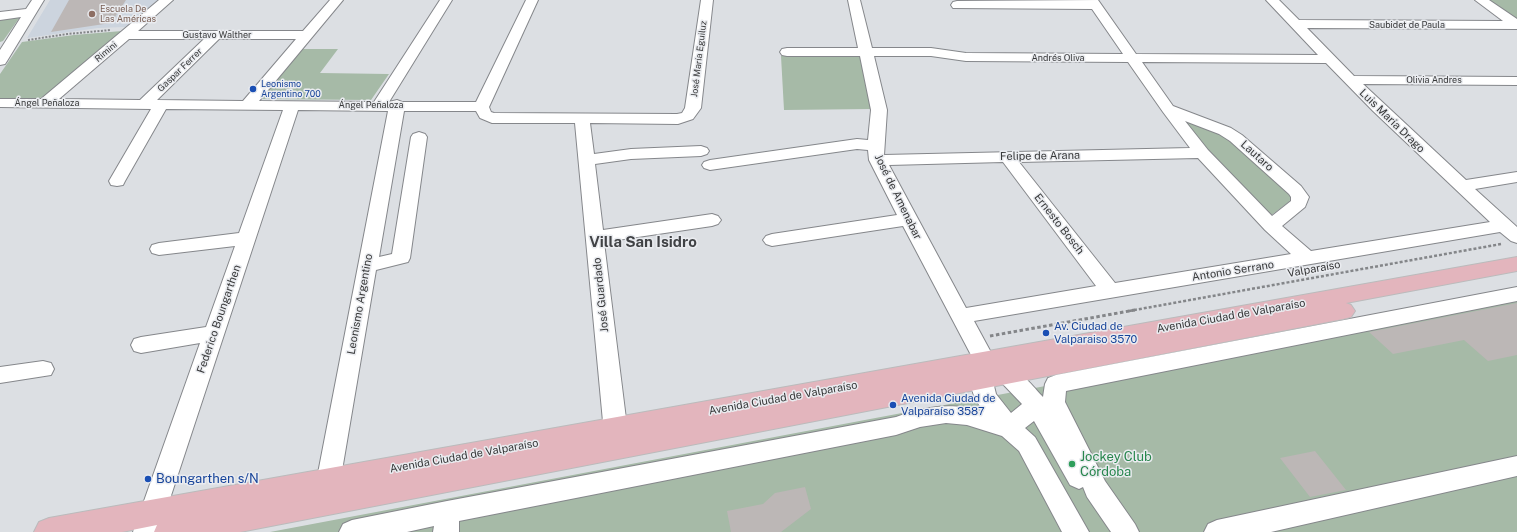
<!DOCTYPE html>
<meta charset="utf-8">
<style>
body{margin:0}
canvas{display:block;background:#dcdfe3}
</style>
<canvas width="1517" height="532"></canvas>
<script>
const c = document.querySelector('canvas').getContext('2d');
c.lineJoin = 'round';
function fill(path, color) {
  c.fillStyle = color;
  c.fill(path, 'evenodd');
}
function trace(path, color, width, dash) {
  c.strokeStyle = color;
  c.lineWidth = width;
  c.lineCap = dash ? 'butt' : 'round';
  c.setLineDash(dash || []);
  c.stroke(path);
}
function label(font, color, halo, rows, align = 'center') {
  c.font = font + ' "Public Sans",sans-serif';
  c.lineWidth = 3;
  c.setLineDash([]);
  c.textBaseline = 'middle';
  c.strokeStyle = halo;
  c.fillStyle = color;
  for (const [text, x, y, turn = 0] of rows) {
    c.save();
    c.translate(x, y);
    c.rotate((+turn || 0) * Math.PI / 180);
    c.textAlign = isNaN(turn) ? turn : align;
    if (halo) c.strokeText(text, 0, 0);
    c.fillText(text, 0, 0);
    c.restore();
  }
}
fill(new Path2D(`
 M50,0h108l-33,27 -27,1 -71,10z`), '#ccd4de');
fill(new Path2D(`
 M1486,0h31v22z
 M20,17l-17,24 -3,1v-22z
 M122,31l-71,63 -14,5h-37v-25l22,-32 52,-7z
 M300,49h38l-18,24 69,1 -18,26 -114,-1z
 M781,56h80l11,53 -88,1z
 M1175,115l54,21 65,62 -25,19z
 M1517,295v237h-1247l786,-148z`), '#a6baa7');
fill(new Path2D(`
 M69,0h57l-15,23 -60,9z
 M1517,303v52l-29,6 -24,-21 -71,14 -24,-22z
 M1315,451l31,39 -36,7 -30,-39z
 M805,487l6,22 -30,23h-50l-4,-21 36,-7 12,-11z`), '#bcb7b6');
const minor = new Path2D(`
 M32,0h12l-37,61 -2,3 -5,1v-15l21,-33 -21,3v-8l26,-3z
 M159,0h14l-35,31h165l27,-31h13l-84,101 115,1 66,-102h12l-63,102 8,-2 5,2h74l50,-102h12l-49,107 2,5 3,1 183,1 5,-1 3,-5 16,-108h12l-12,108 -8,11 -15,5 -88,-1 4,31 37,-5 70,-3 6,2 2,3 -2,3 -6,2 -70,3 -36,5 8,66 109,-16 6,2 3,4 -3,4 -6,2 -108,16 25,201 -4,7 -8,3 -8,-3 -4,-7 -30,-320h-83l-12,-5 -4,-7h-72l-25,146 13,-3 19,-117 2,-3 6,-2 6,2 2,3 -17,121 -2,4 -32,8 -38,224 -3,8 -9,3 -9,-3 -3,-8 74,-383 -90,-1 -139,422h-26l67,-189 -59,10 -7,-2 -3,-6 3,-6 7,-2 65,-10 29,-81 -76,9 -7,-2 -2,-4 2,-4 7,-2 80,-10 44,-123 -117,-1 -41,72 -2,4 -6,1 -6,-1 -2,-4 42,-72 -151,-2v-8h41zM129,39h75l-64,61 -81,-1zM219,39h77l-53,62 -86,-1z
 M848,0h12l12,48h59l35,5 157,1 -31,-45 -139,-1 -2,-3 2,-3 4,-1 141,-1 38,54 182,1 -52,-55h13l20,20 204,1 -28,-21h14l28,19v10l-210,-1 47,48 163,1v8l-154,-1 103,96 51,-8v10l-42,7 42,38v16l-6,-2 -11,-9 -526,89 26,48c17,-6 32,17 43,28l2,-13 3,-6 8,-3 461,-88v14l-451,90 -1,11 40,79 30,43 4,8h-28l-24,-35 -4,-10 -4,2 -9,-4 -36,-64 -9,7 10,9 54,95h-27l-43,-81 -17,-15 -35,-11 -21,-2 -26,4 -24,8 -437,86v11h-26l1,-6 -27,6h-68l4,-8 9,-4 95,-19 449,-84c32,-11 55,-15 88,-5 -8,-11 -17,-25 -10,-38l6,-2 -77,-146 -131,20 -6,-2 -3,-4 3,-4 6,-2 125,-19 -28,-55 -1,-10 -11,-1 -147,21 -6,-2 -2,-3 2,-3 6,-2 147,-21 11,1 3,-30 -11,-54h-73l-5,-1 -2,-3 2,-3 5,-1h71zM874,56h57l35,5 162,1 35,50 27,36 -306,7 3,-45zM1142,62l184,1 47,48 117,111 -179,29 -29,-25 23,-19 4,-10 -8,-11 -59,-51 -11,-7 -58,-22zM1185,121l34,13 11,7 59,53 2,3v4l-19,15 -64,-66zM1198,158l67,72 26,24 -176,29 -96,-121zM1003,162l93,124 -130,22 -77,-143zM999,380l23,24 -11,9 -15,-19 -3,-12z
 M43,361l8,2 3,6 -3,6 -51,8v-16z
 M1517,456v20l-246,56h-67l4,-8 9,-4z`);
const major = new Path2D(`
 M1517,257v14l-171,32 5,2 4,6 -4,6 -8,2 -1103,213h-86l3,-7 -35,7h-88l5,-10 10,-4z`);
trace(minor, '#85878b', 2);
trace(major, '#bbbbbc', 2);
trace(new Path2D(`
 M28,40l39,-6 44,-4`), '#848689', 2, [2, 1.5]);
trace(new Path2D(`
 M1129,311l372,-67`), '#848689', 2.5, [3, 2]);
trace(new Path2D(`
 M990,336l145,-26`), '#848689', 3, [3.5, 2.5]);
fill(minor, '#fff');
fill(major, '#e3b5bd');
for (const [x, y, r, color] of [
 [92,14,4,"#8d6e63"],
 [253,89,4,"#1a4fb4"],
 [1046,333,4,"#1a4fb4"],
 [893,405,4,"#1a4fb4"],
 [1072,464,4,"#2e9e5b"],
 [148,479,4,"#1a4fb4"]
]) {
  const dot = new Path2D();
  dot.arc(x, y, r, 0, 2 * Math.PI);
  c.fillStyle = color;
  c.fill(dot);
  trace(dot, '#eaecf0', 1.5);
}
label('9px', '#785e54', '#eaecf0', [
 ["Escuela De",100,9],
 ["Las Américas",100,19]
], 'left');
label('9px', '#373839', '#eaecf0', [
 ["Saubidet de Paula",1407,25],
 ["Gustavo Walther",217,35],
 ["Rimini",106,52,-40],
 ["Andrés Oliva",1058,58],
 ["José María Eguiluz",699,59,-83],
 ["Gaspar Ferrer",180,70,-44],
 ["Olivia Andres",1434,80],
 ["Ángel Peñaloza",47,103],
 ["Ángel Peñaloza",371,105]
]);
label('9px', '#164399', '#eaecf0', [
 ["Leonismo",261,84],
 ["Argentino 700",261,94]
], 'left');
label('11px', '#373839', '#eaecf0', [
 ["Luis María Drago",1392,121,44],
 ["Felipe de Arana",1040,156,-1],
 ["Lautaro",1257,156,42],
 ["José de Amenabar",898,197,64],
 ["Ernesto Bosch",1059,224,52],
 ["Valparaíso",1314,269,-10],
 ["Antonio Serrano",1233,271,-9],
 ["José Guardado",601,295,-96],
 ["Leonismo Argentino",360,304,-80],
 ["Avenida Ciudad de Valparaíso",1231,316,-10],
 ["Federico Boungarthen",219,319,-71],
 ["Avenida Ciudad de Valparaíso",783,398,-10],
 ["Avenida Ciudad de Valparaíso",464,456,-10]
]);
label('11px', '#164399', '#eaecf0', [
 ["Av. Ciudad de",1054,327],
 ["Valparaiso 3570",1054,340],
 ["Avenida Ciudad de",901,399],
 ["Valparaíso 3587",901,412]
], 'left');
label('13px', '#27864d', '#eaecf0', [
 ["Jockey Club",1080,457],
 ["Córdoba",1080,472]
], 'left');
label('13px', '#164399', '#eaecf0', [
 ["Boungarthen s/N",156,479]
], 'left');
label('bold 15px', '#404245', '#eaecf0', [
 ["Villa San Isidro",643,242]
]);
</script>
